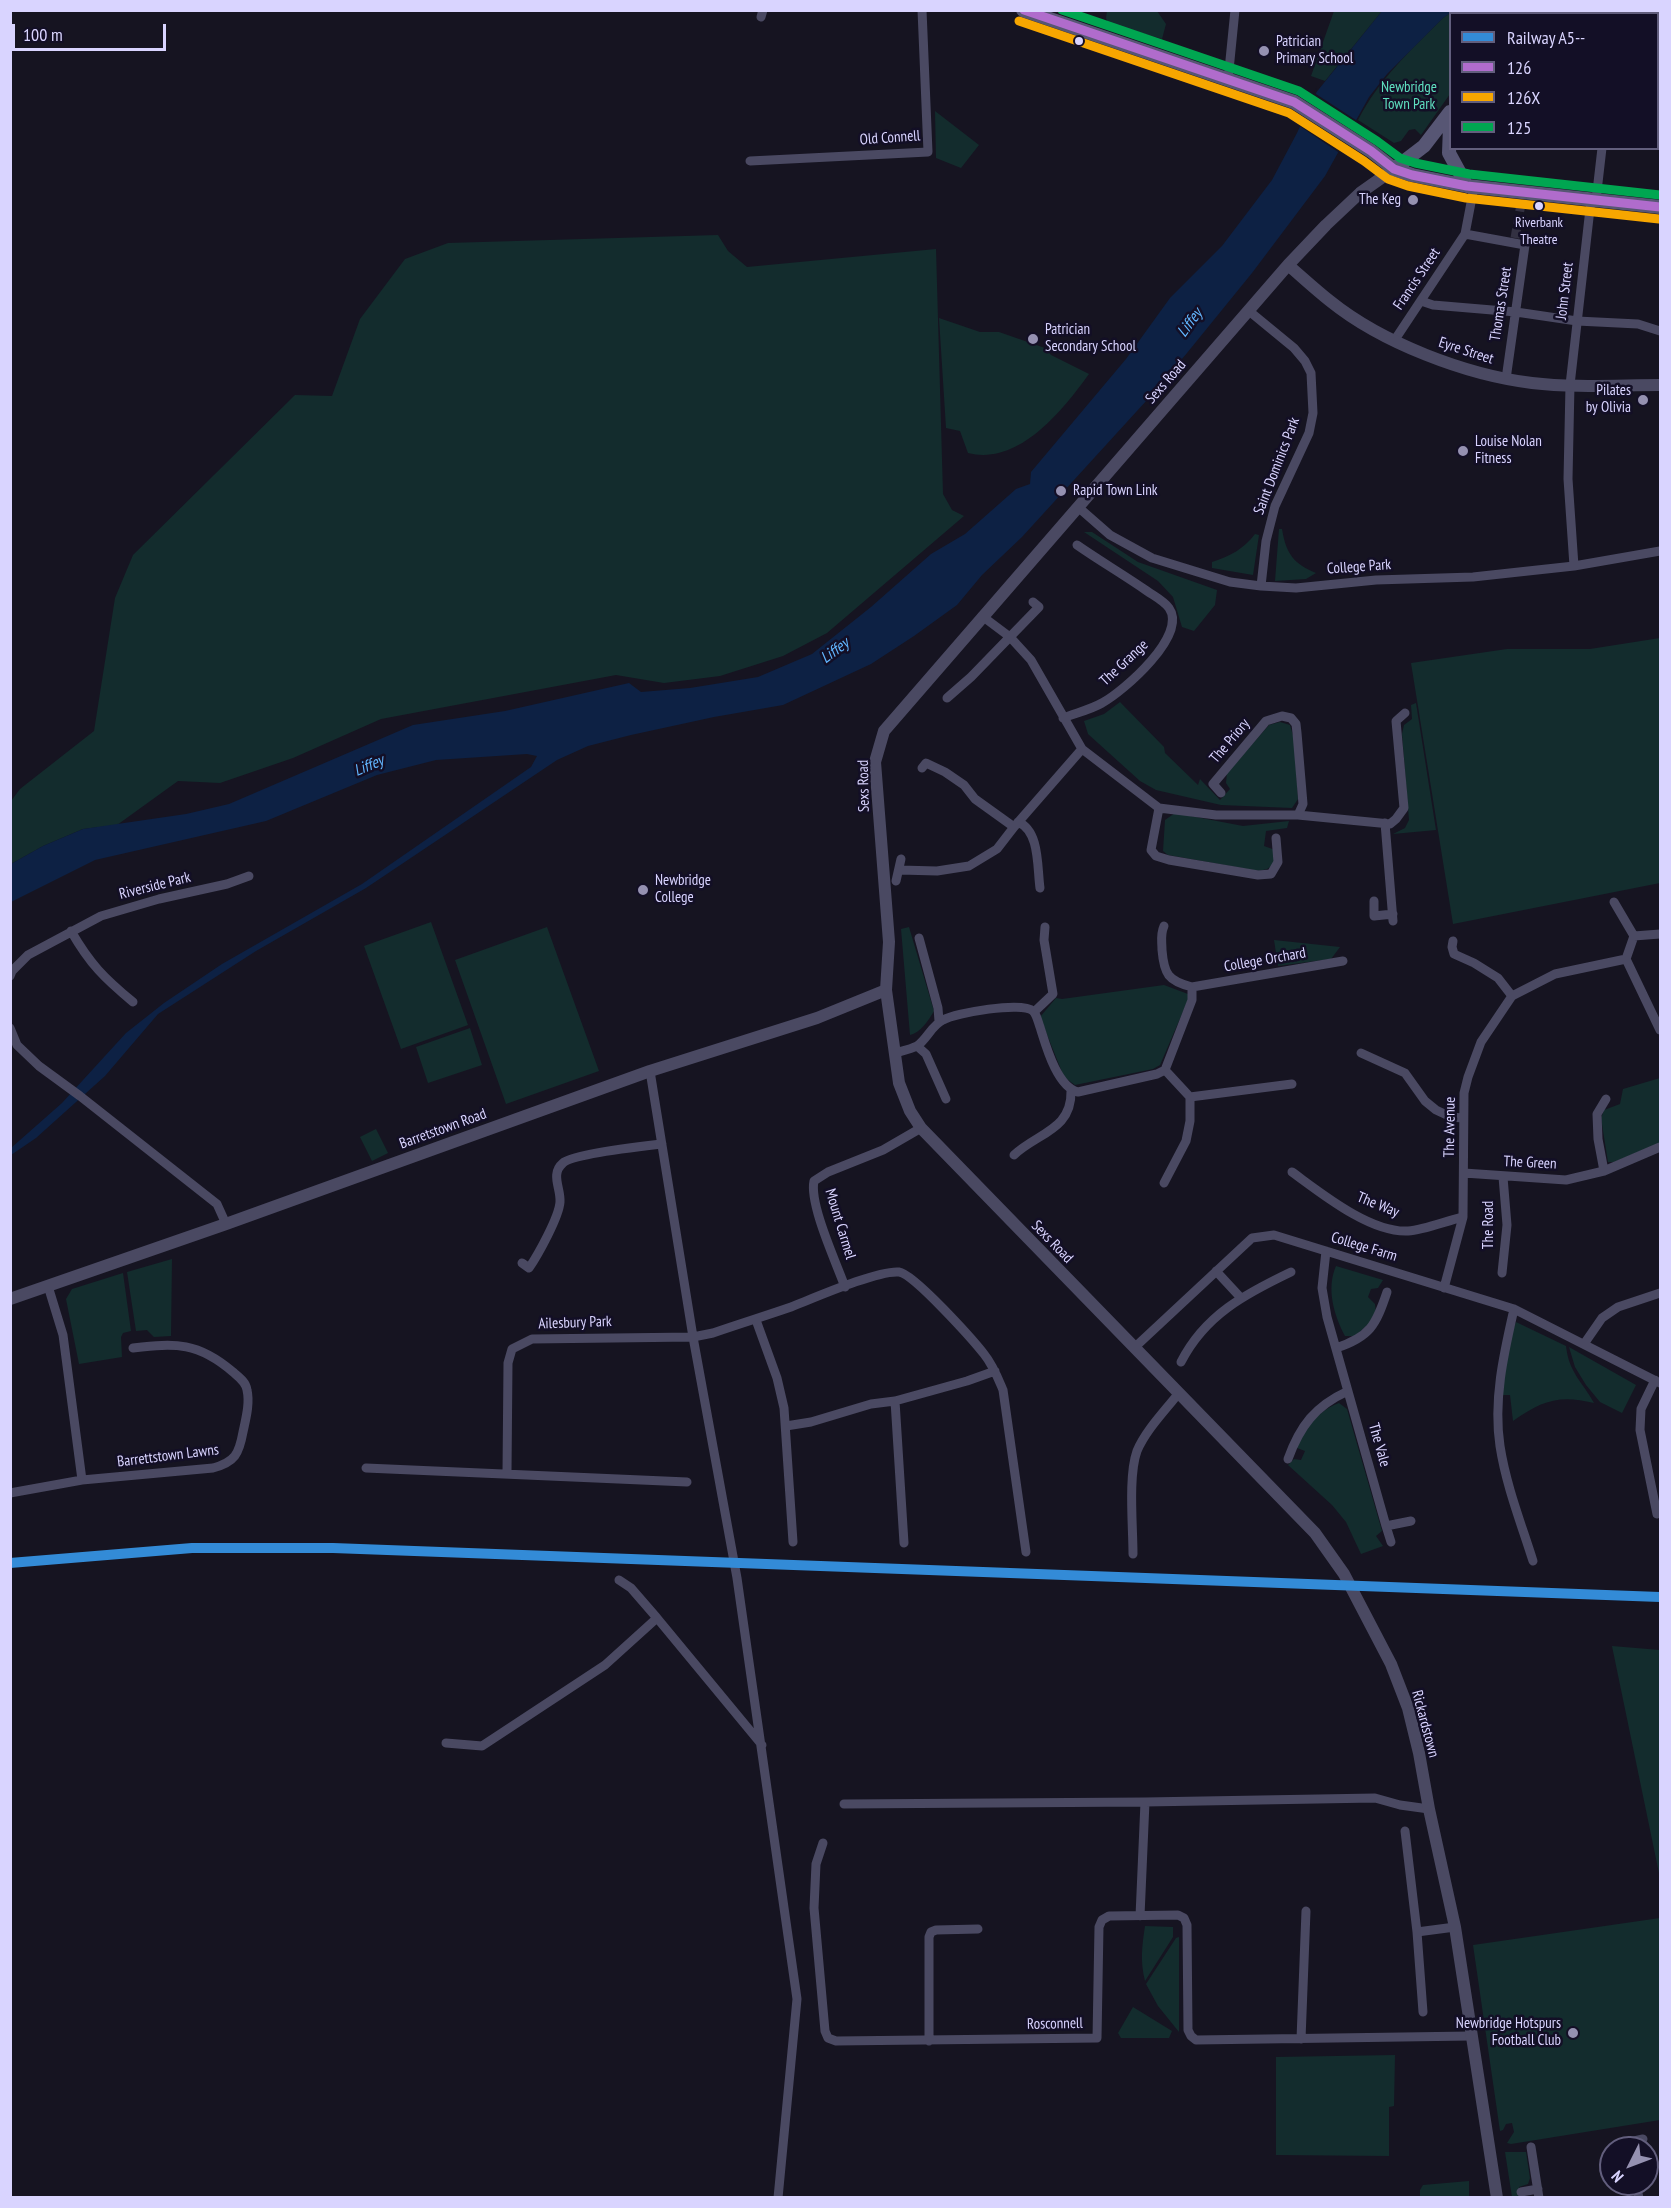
<!DOCTYPE html>
<style>
body{margin:0}
#map{position:relative;width:1671px;height:2208px;overflow:hidden;background:#161421;font-family:"PT Sans Narrow",sans-serif}
canvas{display:block}
.frame{position:absolute;inset:0;border:12px solid #d9d4ff;pointer-events:none}
.legend{position:absolute;left:1449px;top:12px;width:210px;height:138px;box-sizing:border-box;background:#130f26;border:2px solid #625e7d;margin:0;padding:8px 10px;list-style:none;font-size:18px;color:#d9d4ff}
.legend li{display:flex;align-items:center;gap:12px;height:30px}
.legend b{width:30px;border:2px solid #625e7d}
.north{position:absolute;left:1599px;top:2136px;width:60px;height:60px;box-sizing:border-box;background:#130f26;border:2px solid #625e7d;border-radius:50%;rotate:228deg;font-size:16px;font-weight:700;line-height:24px;text-align:center;color:#d9d4ff}
.north::after{content:'';display:block;margin:auto;width:21px;height:27px;background:#9591b1;clip-path:polygon(50% 0,100% 100%,50% 72%,0 100%)}
.scale{position:absolute;left:12px;top:24px;width:154px;height:27px;box-sizing:border-box;border:3px solid #d9d4ff;border-top:0;padding-left:8px;font-size:18px;line-height:21px;white-space:nowrap;color:#d9d4ff;-webkit-text-stroke:4px #130f26;paint-order:stroke}
</style>
<div id="map">
<canvas width="1671" height="2208"></canvas>
<div class="frame"></div>
<ul class="legend">
<li><b style="height:8px;background:#338bd7"></b>Railway A5--</li>
<li><b style="height:8px;background:#b06ccc"></b>126</li>
<li><b style="height:8px;background:#f7a600"></b>126X</li>
<li><b style="height:8px;background:#00a651"></b>125</li>
</ul>
<div class="north">N</div>
<div class="scale">100 m</div>
</div>
<script>
const c = document.querySelector('canvas').getContext('2d');
c.lineJoin = 'round';
function fill(path, color) {
  c.fillStyle = color;
  c.fill(path, 'evenodd');
}
function trace(path, color, width, dash) {
  c.strokeStyle = color;
  c.lineWidth = width;
  c.lineCap = dash ? 'butt' : 'round';
  c.setLineDash(dash || []);
  c.stroke(path);
}
function label(font, color, halo, rows, align = 'center') {
  c.font = font + ' "PT Sans Narrow",sans-serif';
  c.lineWidth = 5;
  c.setLineDash([]);
  c.textBaseline = 'middle';
  c.strokeStyle = halo;
  c.fillStyle = color;
  for (const [text, x, y, turn = 0] of rows) {
    c.save();
    c.translate(x, y);
    c.rotate((+turn || 0) * Math.PI / 180);
    c.textAlign = isNaN(turn) ? turn : align;
    if (halo) c.strokeText(text, 0, 0);
    c.fillText(text, 0, 0);
    c.restore();
  }
}
fill(new Path2D(`
 M1107,11h50l9,13 -4,15 -54,-16 -2,-5z
 M1334,11h48l-57,70 -14,-5z
 M1453,11h59l-2,2 -60,1v80l-29,41 -6,-6 -6,1 -8,11 -7,2 -36,-23c21,-41 53,-70 85,-102z
 M935,111l44,34 -18,23 -25,-10z
 M718,235l10,16 19,16 189,-18 7,245 9,16 12,6 -137,117 -44,23 -63,20 -56,7 -48,-8 -235,44 -88,39 -73,25 -42,-2 -61,44 -34,4 -40,17 -32,18v-63l9,-12 74,-58 21,-133 18,-43 162,-160 37,1 28,-77 45,-60 43,-16z
 M939,318l41,14h19l46,16 6,7 38,19c-26,36 -70,92 -121,79l-8,-22 -14,-3z
 M1279,529h3c4,25 12,35 34,44l-10,6 -31,2z
 M1084,532h8l46,30 79,28 -2,15 -21,26 -12,-4 -9,-30 -15,-16z
 M1255,534l4,1 -6,40 -41,-7v-6c18,-6 32,-13 43,-28z
 M1660,638v245l-207,41 -42,-261 96,-14h83z
 M1120,702l44,45 1,6 33,32 2,-6 20,21 10,-11 -4,-6 1,-10 42,-48 11,-3 10,3 4,14 4,60 -6,9 -71,-3 -65,-15 -16,-9 -52,-47 -4,-13 20,-7z
 M1416,703l20,127 -43,4 12,-6 4,-8 -7,-86 2,-9 8,-6 -1,-14z
 M1175,813l68,13 46,-5 -2,7 -21,3 -2,15 11,4 -1,14 -7,5 -8,2 -91,-16 -5,-4 2,-31z
 M431,922l37,103 -67,24 -37,-103z
 M547,927l52,144 -93,33 -51,-144z
 M909,927l25,84c-5,9 -14,22 -24,24l-9,-106z
 M1274,940l66,7 -9,12 -53,7z
 M1164,985l24,9v6l-28,65 -7,4 -78,16 -11,-8 -24,-60 16,-19 6,1z
 M470,1028l12,37 -54,18 -12,-36z
 M1660,1078v65l-46,19h-6l-7,-44 3,-8 16,-6 3,-15z
 M376,1129l12,24 -16,8 -12,-24z
 M172,1259l-1,77 -17,1 -7,-7 -11,1 -9,-59z
 M1336,1266l47,14 -5,8 -7,1 -3,8 7,7 1,8 -5,10 -16,14h-10c-11,-21 -19,-47 -9,-70z
 M123,1273l8,58 -8,2 -2,4 1,20 -43,7 -13,-65 6,-10z
 M1516,1322l50,24c3,27 16,35 28,57 -35,-9 -53,-2 -81,18l-3,-26h-10l9,-55z
 M1569,1347l67,38 -14,28 -22,-11 -14,-17 -11,-18z
 M1339,1403l8,6 35,122 -6,5 7,10 -22,8 -15,-32 -14,-17 -44,-40 6,-6 7,1 4,-9 -8,-3c1,-17 26,-40 42,-45z
 M1612,1646l48,4v228l-47,-227z
 M1660,1918v202l-149,24 -4,-1 7,-11 -2,-9 -6,1 -3,6 -3,1 -27,-186z
 M1145,1926l28,1v10l-28,44c-5,-20 -3,-35 0,-55z
 M1179,1937v95l-21,-26 -12,-22 30,-46z
 M1133,2007l39,24 -3,7h-48l-3,-5z
 M1395,2055l-1,51 -5,1v49l-113,-1v-98z
 M1505,2152h21l4,26 -2,6 -9,3 2,10h-9z
 M1469,2181v16h-49v-7l3,-5z`), '#132c2d');
fill(new Path2D(`
 M1382,11h71l-10,7 -56,56 -18,23 -44,79 -73,97 -65,80 -40,47 -125,137 -40,38 -25,30 -43,31 -43,28 -88,41 -69,12 -83,18 -43,11 -31,14 -191,128 -110,63 -98,63 -53,62 -69,62 -25,17v-7l51,-45 64,-70 38,-30 58,-39 140,-80 169,-117 6,-11 -10,-2 -91,6 -59,15 -111,46 -171,39 -84,42v-38l32,-18 40,-17 103,-15 43,-10 184,-79 92,-14 124,-28 12,9 49,-4 68,-11 54,-23 59,-47 60,-53 34,-20 51,-45 14,-5 1,-12 95,-113 44,-61 52,-52 50,-66 25,-47 18,-39z`), '#0d2144');
fill(new Path2D(`
 M1317,86l-1,8 43,28 -18,32 -43,-29z`), '#161421');
trace(new Path2D(`
 M1515,238l6,-34`), '#333142', 9, [9, 4.5]);
trace(new Path2D(`
 M1618,14l1,-4
 M761,17l2,-7
 M1228,80l7,-70
 M750,161l178,-9 -6,-142
 M1596,200l6,-52
 M1465,234l60,11 -19,134
 M1421,301l12,4 83,7 61,9 61,3 22,7
 M1249,311l45,37 11,13 6,12 2,40 -4,20 -34,73 -9,35 -5,45
 M1394,341l71,-107 9,-47
 M1078,507l32,28 42,23 78,24 31,4 35,2 80,-8 97,-3 101,-11 86,-15
 M1574,566l-6,-87 2,-94 21,-185
 M982,616l28,21 21,23 51,89 77,59 57,7h82l92,9 6,-5 8,-11 -8,-87 9,-8
 M947,698l24,-21 68,-70 -6,-5
 M1063,718c12,-5 27,-8 39,-15 22,-12 86,-68 67,-95 -5,-7 -15,-12 -22,-17 -23,-16 -47,-30 -70,-46
 M922,768l4,-5 19,9 19,13 11,14 39,28
 M1221,793l-8,-9 53,-63 16,-5 9,2 5,6 1,9 6,71 -5,11
 M1159,808l-8,42 5,6 13,4 89,15 13,-1 7,-12 -2,-24
 M1018,822c22,9 19,45 22,66
 M1385,823l8,98
 M900,870l37,1 32,-5 28,-17 17,-22 68,-78
 M896,881l5,-22
 M1374,901v15l19,-2
 M1614,902l20,34
 M1164,926c-4,9 -2,15 -2,24 2,24 6,31 30,37l151,-26
 M71,931c19,33 33,47 62,71
 M919,938l19,70 1,13
 M1453,941l-1,6 2,7 20,9 24,15 14,18
 M1626,959l8,-23 26,-2
 M10,976l2,-5 16,-16 73,-39 58,-17 68,-15 22,-8
 M1034,1012l19,-18 -9,-54 1,-13
 M10,1028l7,17 22,21 41,30 137,108 9,20
 M917,1046l9,8 20,45
 M895,1053c7,-2 16,-4 22,-7 10,-7 15,-21 26,-26 13,-7 79,-19 90,-9 4,4 5,11 7,16 6,19 17,60 38,65l79,-18 8,-4 25,27v24l-4,20 -22,42
 M1361,1053l44,20 20,28 11,9 15,7 12,1
 M1165,1070l27,-70v-13
 M650,1071l43,266 44,241 60,421 -19,199
 M1190,1097l102,-13
 M1014,1155c23,-22 58,-25 57,-64
 M1604,1171l-6,-32 -1,-25 9,-15
 M1292,1172c29,21 78,61 116,59 16,-1 38,-10 55,-14
 M1464,1173l102,7 38,-9 56,-24
 M1326,1251l-4,37 5,29 59,209 25,-5
 M522,1263l7,5c9,-13 30,-51 31,-66 1,-14 -10,-28 3,-39 10,-9 82,-17 99,-19
 M1216,1271l25,27
 M1502,1273l5,-48 -4,-48
 M48,1286l15,49 19,145
 M845,1287c-9,-25 -36,-83 -31,-106l14,-9 55,-22 38,-22
 M1444,1288l19,-71 1,-124 4,-16 13,-35 31,-46 43,-22 71,-15 34,71
 M1514,1309c-10,44 -21,91 -14,137 6,39 21,77 33,115
 M756,1320l21,58 7,30 9,134
 M1584,1344l18,-26 16,-11 42,-14
 M1134,1348l118,-110 22,-3 240,74 146,74
 M1336,1348c34,-11 40,-23 51,-56
 M1181,1362c24,-47 64,-68 110,-90
 M1655,1380l-14,29 -1,21 17,84
 M895,1401l9,142
 M786,1426l25,-4 60,-18 24,-3 72,-20 28,-10
 M1288,1459c12,-33 27,-53 60,-68
 M366,1468l321,14
 M507,1472l1,-109 4,-14 20,-10 161,-2 20,-4c26,-9 52,-17 78,-26 23,-9 87,-37 108,-35 15,2 74,68 85,82 9,11 14,24 19,36l23,162
 M10,1493l72,-13 131,-12c22,-6 26,-14 30,-36 3,-14 7,-29 4,-42 -1,-8 -8,-13 -14,-18 -35,-30 -57,-29 -100,-24
 M1386,1526l5,16
 M1133,1554c0,-28 -5,-78 4,-103 9,-21 27,-39 41,-57
 M657,1618l105,127
 M446,1743l36,3 123,-81 52,-47 -26,-30 -12,-8
 M844,1804l301,-2 230,-4 25,7 29,4
 M1405,1831l12,101 6,80
 M823,1843l-7,21 -2,44 11,123 3,7 8,3 261,-3 2,-111 3,-7 7,-4 69,-1 6,3 3,7 1,105 3,6 5,4 275,-4
 M1140,1916l5,-114
 M1417,1932l38,-5
 M1301,2039l5,-128
 M929,2041v-104l2,-5 5,-2 42,-1
 M1616,2145l27,-6
 M1531,2147l8,51
 M1636,2184l3,14
 M1521,2192l17,-3`), '#4a4962', 9);
trace(new Path2D(`
 M1394,169l-34,24 -34,32 -38,40 -404,466 -9,31 14,180 -3,48 13,93 11,28 11,17 394,405 29,41 47,90 17,44 11,45 10,56 26,118 42,271
 M1288,265c14,12 28,25 42,36 52,42 136,74 202,82 42,5 86,2 128,2
 M10,1299l216,-75 424,-153 167,-53 69,-28`), '#4a4962', 12);
trace(new Path2D(`
 M1023,10l271,92 77,49 23,18 18,6 55,11 193,21
 M1517,14l2,-4
 M1450,126l-1,27 18,33
 M1394,169l30,-23 26,-34`), '#575674', 14);
trace(new Path2D(`
 M1024,10l270,92 77,49 23,18 18,6 55,11 193,21`), '#b06ccc', 9);
trace(new Path2D(`
 M1019,21l270,92 75,48 24,18 20,7 58,12 193,21`), '#f7a600', 9);
trace(new Path2D(`
 M1062,10l237,81 78,50 23,17 15,5 54,11 191,21`), '#00a651', 9);
trace(new Path2D(`
 M10,1563l182,-15h141l1327,49`), '#338bd7', 10);
for (const [x, y, r, color] of [
 [1079,41,5,"#d9d4ff"],
 [1264,51,6,"#9591b1"],
 [1413,200,6,"#9591b1"],
 [1539,206,5,"#d9d4ff"],
 [1033,339,6,"#9591b1"],
 [1643,400,6,"#9591b1"],
 [1463,451,6,"#9591b1"],
 [1061,491,6,"#9591b1"],
 [643,890,6,"#9591b1"],
 [1573,2033,6,"#9591b1"]
]) {
  const dot = new Path2D();
  dot.arc(x, y, r, 0, 2 * Math.PI);
  c.fillStyle = color;
  c.fill(dot);
  trace(dot, '#130f26', 2);
}
label('14px', '#d9d4ff', '#130f26', [
 ["Riverbank",1539,223],
 ["Theatre",1539,240]
]);
label('15px', '#d9d4ff', '#130f26', [
 ["Patrician",1276,42],
 ["Primary School",1276,59],
 ["The Keg",1401,200,"right"],
 ["Patrician",1045,330],
 ["Secondary School",1045,347],
 ["Pilates",1631,391,"right"],
 ["by Olivia",1631,408,"right"],
 ["Louise Nolan",1475,442],
 ["Fitness",1475,459],
 ["Rapid Town Link",1073,491],
 ["Newbridge",655,881],
 ["College",655,898],
 ["Newbridge Hotspurs",1561,2024,"right"],
 ["Football Club",1561,2041,"right"]
], 'left');
label('15px', '#5fe0c0', '#130f26', [
 ["Newbridge",1409,88],
 ["Town Park",1409,105]
]);
label('15px', '#d9d4ff', '#130f26', [
 ["Old Connell",890,138,-4],
 ["Francis Street",1417,279,-56],
 ["John Street",1565,291,-83],
 ["Thomas Street",1501,304,-81],
 ["Eyre Street",1466,351,18],
 ["Sexs Road",1166,382,-49],
 ["Saint Dominics Park",1277,466,-69],
 ["College Park",1359,567,-4],
 ["The Grange",1124,663,-43],
 ["The Priory",1230,741,-50],
 ["Sexs Road",864,786,-91],
 ["Riverside Park",155,886,-14],
 ["College Orchard",1265,960,-10],
 ["The Avenue",1450,1127,-89],
 ["Barretstown Road",443,1129,-20],
 ["The Green",1530,1163,3],
 ["The Way",1378,1205,22],
 ["Mount Carmel",840,1224,73],
 ["The Road",1489,1225,-90],
 ["Sexs Road",1052,1242,46],
 ["College Farm",1364,1247,17],
 ["Ailesbury Park",575,1323,-2],
 ["The Vale",1379,1445,74],
 ["Barrettstown Lawns",168,1456,-7],
 ["Rickardstown",1425,1724,75],
 ["Rosconnell",1055,2024,-1]
]);
label('italic 16px', '#62b6ff', '#130f26', [
 ["Liffey",1190,323,-54],
 ["Liffey",835,651,-37],
 ["Liffey",369,766,-23]
]);
</script>
